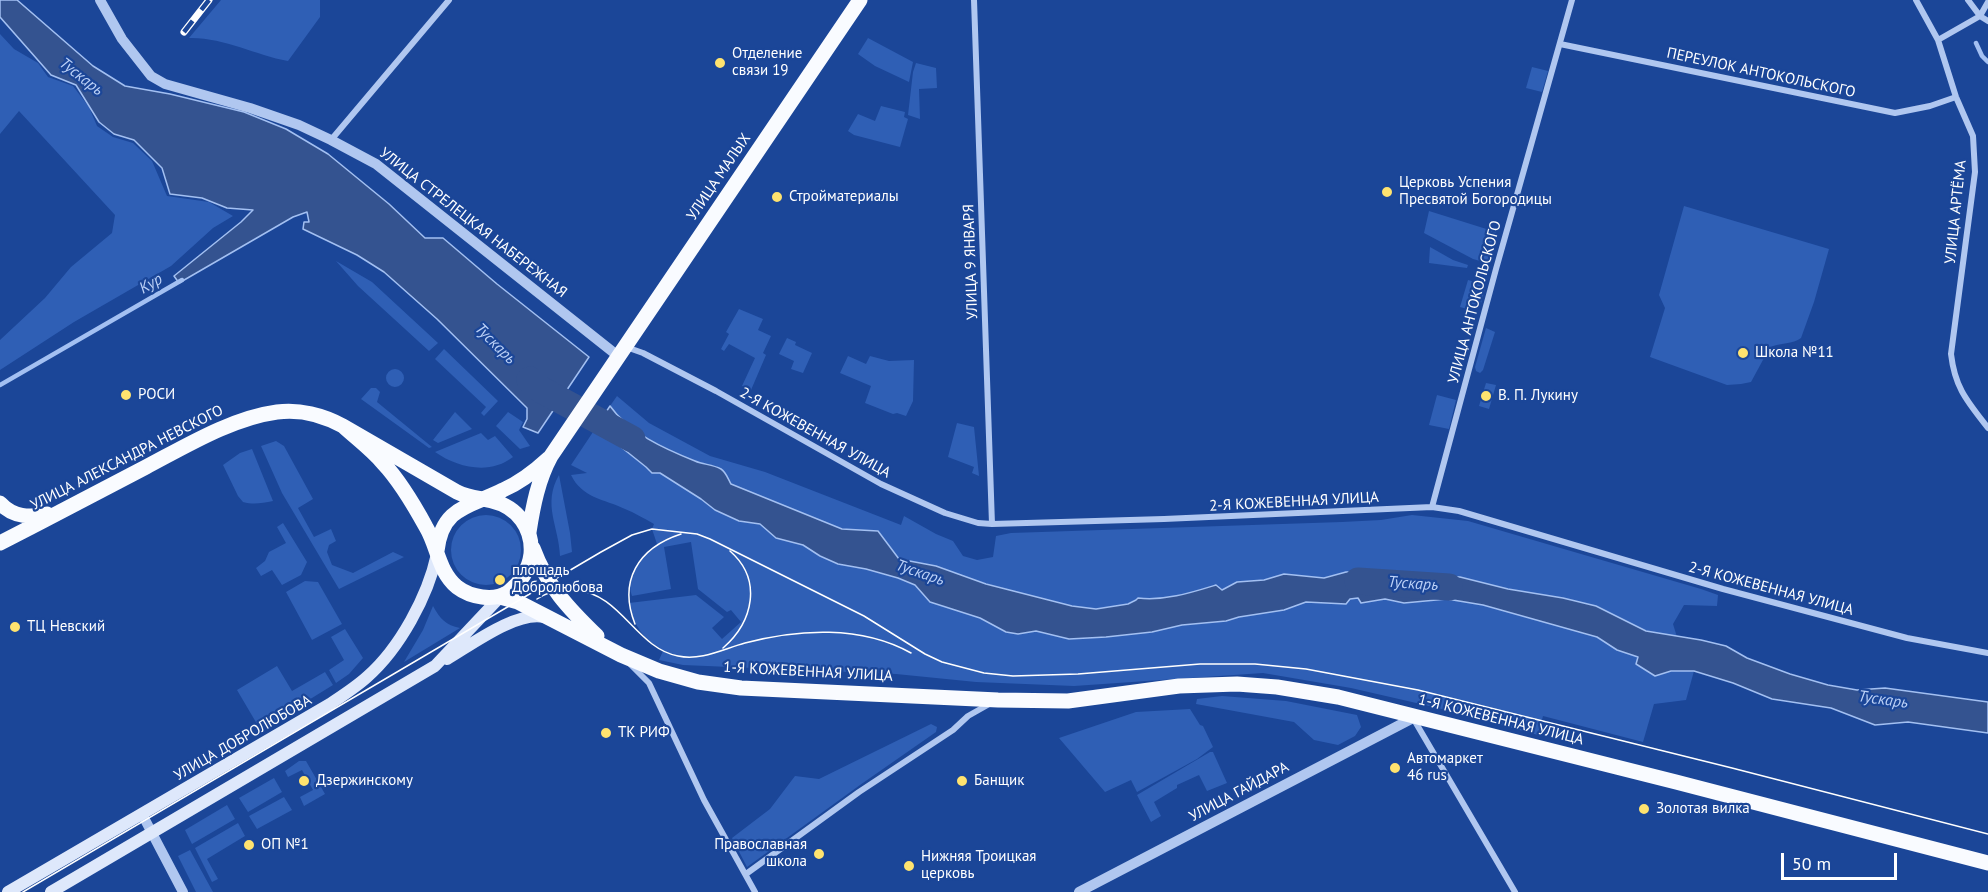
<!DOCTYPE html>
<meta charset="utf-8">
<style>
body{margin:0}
#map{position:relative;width:1988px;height:892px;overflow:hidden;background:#1b4698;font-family:"PT Sans",sans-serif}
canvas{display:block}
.scale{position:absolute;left:1781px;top:853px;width:116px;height:27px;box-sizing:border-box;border:3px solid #fff;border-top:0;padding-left:8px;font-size:18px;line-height:21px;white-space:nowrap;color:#fff;-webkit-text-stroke:4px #1b4698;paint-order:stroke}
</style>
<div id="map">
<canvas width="1988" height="892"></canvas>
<div class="scale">50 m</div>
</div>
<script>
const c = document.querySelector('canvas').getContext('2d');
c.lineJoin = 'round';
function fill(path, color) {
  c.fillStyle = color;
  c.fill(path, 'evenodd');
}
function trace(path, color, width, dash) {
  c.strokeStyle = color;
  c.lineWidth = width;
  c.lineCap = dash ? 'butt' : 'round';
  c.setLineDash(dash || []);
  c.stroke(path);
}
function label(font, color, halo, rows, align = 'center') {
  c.font = font + ' "PT Sans",sans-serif';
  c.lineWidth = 4.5;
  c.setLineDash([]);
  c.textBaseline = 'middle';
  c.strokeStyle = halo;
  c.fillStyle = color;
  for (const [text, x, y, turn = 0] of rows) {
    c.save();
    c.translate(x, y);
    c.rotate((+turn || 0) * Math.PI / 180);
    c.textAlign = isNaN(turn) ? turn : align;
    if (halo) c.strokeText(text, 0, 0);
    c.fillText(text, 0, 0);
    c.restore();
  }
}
fill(new Path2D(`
 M221,0h99v17l-32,44c-33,-6 -65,-24 -99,-23z
 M0,34l14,15 24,14 10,14 25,9 16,21 8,19 16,11 20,6 19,18 15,35 42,6 24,14 -20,12 -42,38 -97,56 -74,48v-30l45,-42 26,-31 41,-34 3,-18 -96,-104 -19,23z
 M868,38l45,24 -4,20 -34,-16 -17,-12z
 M916,63l20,5 1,20 -18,1 1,30 -12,-4 5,-43z
 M1532,67l16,4 -6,21 -16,-4z
 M881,106l24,6 -1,5 4,2 -8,28 -46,-12 -6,-4 10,-17 17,7z
 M1684,206l145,43 -15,53 -13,36c-8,6 -21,5 -31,9l-19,35 -10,2 -14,1 -77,-28 15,-49 -6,-13z
 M1429,211l67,21 -9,31 -14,-4 -49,-26z
 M1430,247l23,13 15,5 -1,3 -38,-5z
 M336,261l36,21 66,61 -9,8 -71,-65z
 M1468,280l18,5 -6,22 -6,4 -14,-4z
 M739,309l24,10 -5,11 13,6 -8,17 3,2 -15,35 -9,-4 13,-28 -26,-14 -5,7 -3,-2 8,-15 -3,-2z
 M1486,328l9,4 -12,38 -3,3 -4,-2 -1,-4z
 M787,338l9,4 -1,3 17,8 -9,20 -12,-4 3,-8 -15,-7z
 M444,349l54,52 -14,15 -3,-3 5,-6 -51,-48z
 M848,356l18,8 4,-8 19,5 25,-1 -1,41 -7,15 -9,-3 -4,1 -28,-11 6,-17 -31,-13z
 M386 378a9 9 0 1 1 18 0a9 9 0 1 1-18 0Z
 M1486,383l10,2 -7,24 -10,-3z
 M371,388h5l4,4 -3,10 55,45 -3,1 -68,-49z
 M1437,395l19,5 -7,29 -20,-4z
 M617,396l32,27 61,33 55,16 136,53 3,-9 32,18 17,7 10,15 14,4 16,-3 3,-21 15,-3 331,-11 39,-2 31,-5 56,6 233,68 17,6 -1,11 -33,-1 -11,19 4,13 -31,-6 -50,-25 -33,-8 -55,-9 -48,-12 -38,2 -4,6 -23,-2 -6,-6 -43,-5 -22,6 -40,-4 -20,6 -27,2 -15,8 -6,-4 -39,10 -23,4 -16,-2 -10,6 -32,5 -24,-3 -39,-9 -72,-21 -25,-10 -37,-7 -21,-28 -36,-2 -111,-45c-3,-5 -5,-12 -10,-15 -9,-5 -17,-4 -26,-8 -30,-12 -66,-28 -85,-55z
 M455,412l17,17 -34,14 -5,-3z
 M508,412l15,10 -4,8 11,16 -10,3 -24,-23z
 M957,423l17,4 5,49 -7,-3 2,-6 -26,-10z
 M595,429l7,3 7,-2 12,17 25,20 6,6h8l41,26 14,11 24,11 21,3 16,14 27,7 17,11 18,8 28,5 32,9 17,7 15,17 50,16 26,14 12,2 18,-3 33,8 83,-7 30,-7 44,-4 13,-4 45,-7 22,-8 39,2 5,-5 8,-1 3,5 24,-4 19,4 43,-4 36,6 114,32 20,13 21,7 17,19 16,-5h23l-8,29 -32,4 -11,38 -100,-26 -5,19 -100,-27 -87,-20 -88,-15 -189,13 -98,-4 -80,-8 -213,-9 -24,-5 4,-9c-19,-11 -30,-26 -34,-48l67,-8 28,22 -12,11 10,11 19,-17 -10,-12 -4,2 -29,-23 -7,-47 -27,5 7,42 -39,7c-7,-21 9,-39 25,-52l-5,-15 2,-5c-9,-5 -19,-11 -29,-15 -21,-10 -43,-11 -54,-34l16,-2 -16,-8z
 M481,433l7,7 7,-4 18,21c-23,18 -55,11 -78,-5z
 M276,441l8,5 29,53 -15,9 16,29 17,-8 5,12 -7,4 -2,7 5,13 21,8 40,-21 11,5 -65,32 -57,-96 -21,-47z
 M252,449l21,52c-11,2 -19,4 -30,1l-5,-6 -15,-31 17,-12z
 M559,475l11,58 2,19 -12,4c-1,-30 -18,-51 -1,-81z
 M451 550a35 35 0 1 1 70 0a35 35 0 1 1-70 0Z
 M283,523l24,39 -6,13 -19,10 -10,-15 -11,6 -5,-8 9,-7 4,-9 17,-9 -9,-16z
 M305,581l13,1 24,42 -30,16 -26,-48z
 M433,606c7,13 13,19 27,22l-56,34 19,-32z
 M345,629l18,29 -14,16 -13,9 -7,-13 15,-10 -13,-23z
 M277,666l15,25 33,-19 8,13 -68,42 -8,-3 -20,-34z
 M1222,696l64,5 71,14 4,12 -6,9 -17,9 -24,-5 -20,-18 -98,-18 1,-5z
 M1190,709l10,16 3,1 10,21 -16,12 -60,33 -6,-12 -26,12 -46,-54 77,-26z
 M931,724l6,3 -1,5 -76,53 -113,82 -15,-29 38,-29 25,-33 24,3z
 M1210,752h3l14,31 -20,8 -8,-16 -22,10v3l-23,14 7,14 -10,6 -14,-27z
 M299,761h7l19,33 -21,12 -4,-9 13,-7 -11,-20 -14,7 -3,-6z
 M274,778l8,14 -34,20 -9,-14z
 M284,797l8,13 -35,19 -8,-13z
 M227,805l8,14 -43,25 -7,-14z
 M238,823l7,13 -38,23 11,20 -6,3 -17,-34z
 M190,850l23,42h-17l-18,-36z`), '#2f5fb5');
const water = new Path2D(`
 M0,0h17l76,66 32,20 45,8 74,18 42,17 42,25 61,50 36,34h18l54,46 92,73 -51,76 -15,-6 4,-8v-11l-90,-89 -53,-47 -27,-17 -54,-26 1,-7h5l-2,-10 -14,5 -114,66 -5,-7 67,-54 12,-12 -26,-2 -25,-10 -32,-4 -8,-26 -28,-28 -20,-6 -15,-12 -23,-37 -25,-10 -51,-58z
 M610,406c19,27 55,43 85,55 9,4 17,3 26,8 5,3 7,10 10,15l111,45 36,2 21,28 37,7 50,18 86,22 24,3 32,-5 8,-4 2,-2c27,3 52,-5 78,-13l6,5 15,-8 27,-2 20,-6 40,4 22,-6h32l11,5 6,6 23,2 4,-6 8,-3 30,1 48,12 55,9 33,8 50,25 55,9 25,6 21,12 43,16 38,11 29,5 28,-2 103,14v31l-80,-11 -33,3 -44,-17 -59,-9 -39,-16 -39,-12h-23l-16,5 -19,-12 2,-7 -21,-7 -20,-13 -114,-32 -36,-6 -43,4 -19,-4 -24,4 -3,-5 -8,1 -4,5 -40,-2 -22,8 -45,7 -13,4 -44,4 -30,7 -46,5 -37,2 -33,-8 -18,3 -12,-2 -26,-14 -50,-16 -15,-17 -17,-7 -32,-9 -28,-5 -18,-8 -17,-11 -27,-7 -16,-14 -21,-3 -24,-11 -14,-11 -41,-26h-8l-6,-6 -25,-20 -12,-16 -7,1 -7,-3z`);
fill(water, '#345390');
trace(water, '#a3c0f2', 1.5);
trace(new Path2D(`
 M1976,43l6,13 6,6
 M0,385l182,-105`), '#a3c0f2', 4.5);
trace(new Path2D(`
 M530,380l10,9 92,50
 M1358,581l91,6`), '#345390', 27);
trace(new Path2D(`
 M974,0l18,524
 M1916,0l22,40 18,57 17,39 2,36 -24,182c4,34 16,47 37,74
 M1968,0l12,16 8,5
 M1938,40l42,-24 8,-14
 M1560,44l335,69 35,-7 26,-9
 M331,140l118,-140
 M626,347l17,6 73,38 165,93 64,29 33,10 14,1 172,-5 268,-12 27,4 264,78 184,49 81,15
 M1432,507l64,-238 76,-269
 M631,665l18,18 55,117 51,92
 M1413,718l102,174
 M746,874l113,-82 94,-62 15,-14 23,-13`), '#b0c7f0', 6);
trace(new Path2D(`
 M100,0l22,39 29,37 14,8 85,24 49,17 32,15 45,24 242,192
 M142,814l41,78
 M1079,892l334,-174`), '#b0c7f0', 10);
trace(new Path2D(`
 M447,659c24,-14 69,-48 97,-42
 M8,892l322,-188c12,-8 26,-17 37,-27 33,-29 61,-81 70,-123
 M51,892l384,-226 65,-69`), '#dee8fb', 12);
trace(new Path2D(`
 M0,503c13,14 29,15 47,11
 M529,532c4,-26 9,-52 22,-76l309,-456
 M0,543c49,-25 98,-51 146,-76 40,-21 86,-49 131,-55 22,-3 46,3 66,14 38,22 76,44 114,66 12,6 23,6 35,9 26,6 41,28 39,53 -2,16 -11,29 -23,38 -14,10 -38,5 -51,-5 -19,-16 -19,-40 -31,-60 -12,-22 -26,-46 -43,-64 -12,-14 -27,-25 -40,-37
 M533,548c14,38 36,61 64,88
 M437,551c5,-45 33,-44 66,-61 16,-7 33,-20 46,-32
 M500,597l18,5 103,53 38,16 39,11 43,6 257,12 70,1 111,-15 58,-2 40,3 61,10 338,85 312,81`), '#f9fbff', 15);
trace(new Path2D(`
 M537,599c12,-8 25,-11 39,-9 45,4 60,58 102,66 23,5 45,-7 67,-13 53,-14 116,-18 166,10
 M635,624c-17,-43 3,-76 46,-90
 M723,648c30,-26 40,-68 7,-97
 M23,892l578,-340 31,-17 20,-6 45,5 13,5 154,77 61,38 17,8 42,11 29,3 65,-2 122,-10h55l51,5 112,21 314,78 256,66`), '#fff', 1.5);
const rail = new Path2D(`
 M184,32l25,-32`);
trace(rail, '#fff', 7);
trace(rail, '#1b4698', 4.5, [14]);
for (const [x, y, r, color] of [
 [720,63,6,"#ffe36f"],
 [1387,192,6,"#ffe36f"],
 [777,197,6,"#ffe36f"],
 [1743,353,6,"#ffe36f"],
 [126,395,6,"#ffe36f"],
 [1486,396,6,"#ffe36f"],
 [500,580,6,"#ffe36f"],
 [15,627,6,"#ffe36f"],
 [606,733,6,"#ffe36f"],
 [1395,768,6,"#ffe36f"],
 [304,781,6,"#ffe36f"],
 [962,781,6,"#ffe36f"],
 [1644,809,6,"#ffe36f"],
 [249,845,6,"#ffe36f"],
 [819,854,6,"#ffe36f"],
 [909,866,6,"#ffe36f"]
]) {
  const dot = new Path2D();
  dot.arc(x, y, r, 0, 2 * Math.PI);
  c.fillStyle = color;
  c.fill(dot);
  trace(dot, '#1b4698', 2);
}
label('15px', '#fff', '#1b4698', [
 ["Отделение",732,54],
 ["связи 19",732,71],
 ["Церковь Успения",1399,183],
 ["Пресвятой Богородицы",1399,200],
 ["Стройматериалы",789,197],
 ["Школа №11",1755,353],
 ["РОСИ",138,395],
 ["В. П. Лукину",1498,396],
 ["площадь",512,571],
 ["Добролюбова",512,588],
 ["ТЦ Невский",27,627],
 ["ТК РИФ",618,733],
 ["Автомаркет",1407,759],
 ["46 rus",1407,776],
 ["Дзержинскому",316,781],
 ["Банщик",974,781],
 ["Золотая вилка",1656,809],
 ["ОП №1",261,845],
 ["Православная",807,845,"right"],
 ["школа",807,862,"right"],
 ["Нижняя Троицкая",921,857],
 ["церковь",921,874]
], 'left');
label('15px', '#fff', '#1b4698', [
 ["ПЕРЕУЛОК АНТОКОЛЬСКОГО",1761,73,12],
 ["УЛИЦА МАЛЫХ",719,177,-56],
 ["УЛИЦА АРТЁМА",1956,212,-84],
 ["УЛИЦА СТРЕЛЕЦКАЯ НАБЕРЕЖНАЯ",473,223,38],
 ["УЛИЦА 9 ЯНВАРЯ",971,262,-92],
 ["УЛИЦА АНТОКОЛЬСКОГО",1475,302,-75],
 ["2-Я КОЖЕВЕННАЯ УЛИЦА",815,433,29],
 ["УЛИЦА АЛЕКСАНДРА НЕВСКОГО",127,458,-27],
 ["2-Я КОЖЕВЕННАЯ УЛИЦА",1294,502,-3],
 ["2-Я КОЖЕВЕННАЯ УЛИЦА",1771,589,15],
 ["1-Я КОЖЕВЕННАЯ УЛИЦА",808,672,3],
 ["1-Я КОЖЕВЕННАЯ УЛИЦА",1501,720,14],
 ["УЛИЦА ДОБРОЛЮБОВА",243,738,-30],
 ["УЛИЦА ГАЙДАРА",1239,792,-28]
]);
label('italic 16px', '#bcd1f7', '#1b4698', [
 ["Тускарь",81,77,38],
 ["Кур",151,284,-30],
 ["Тускарь",495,344,45],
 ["Тускарь",920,573,19],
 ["Тускарь",1413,584,4],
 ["Тускарь",1883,700,8]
]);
</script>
